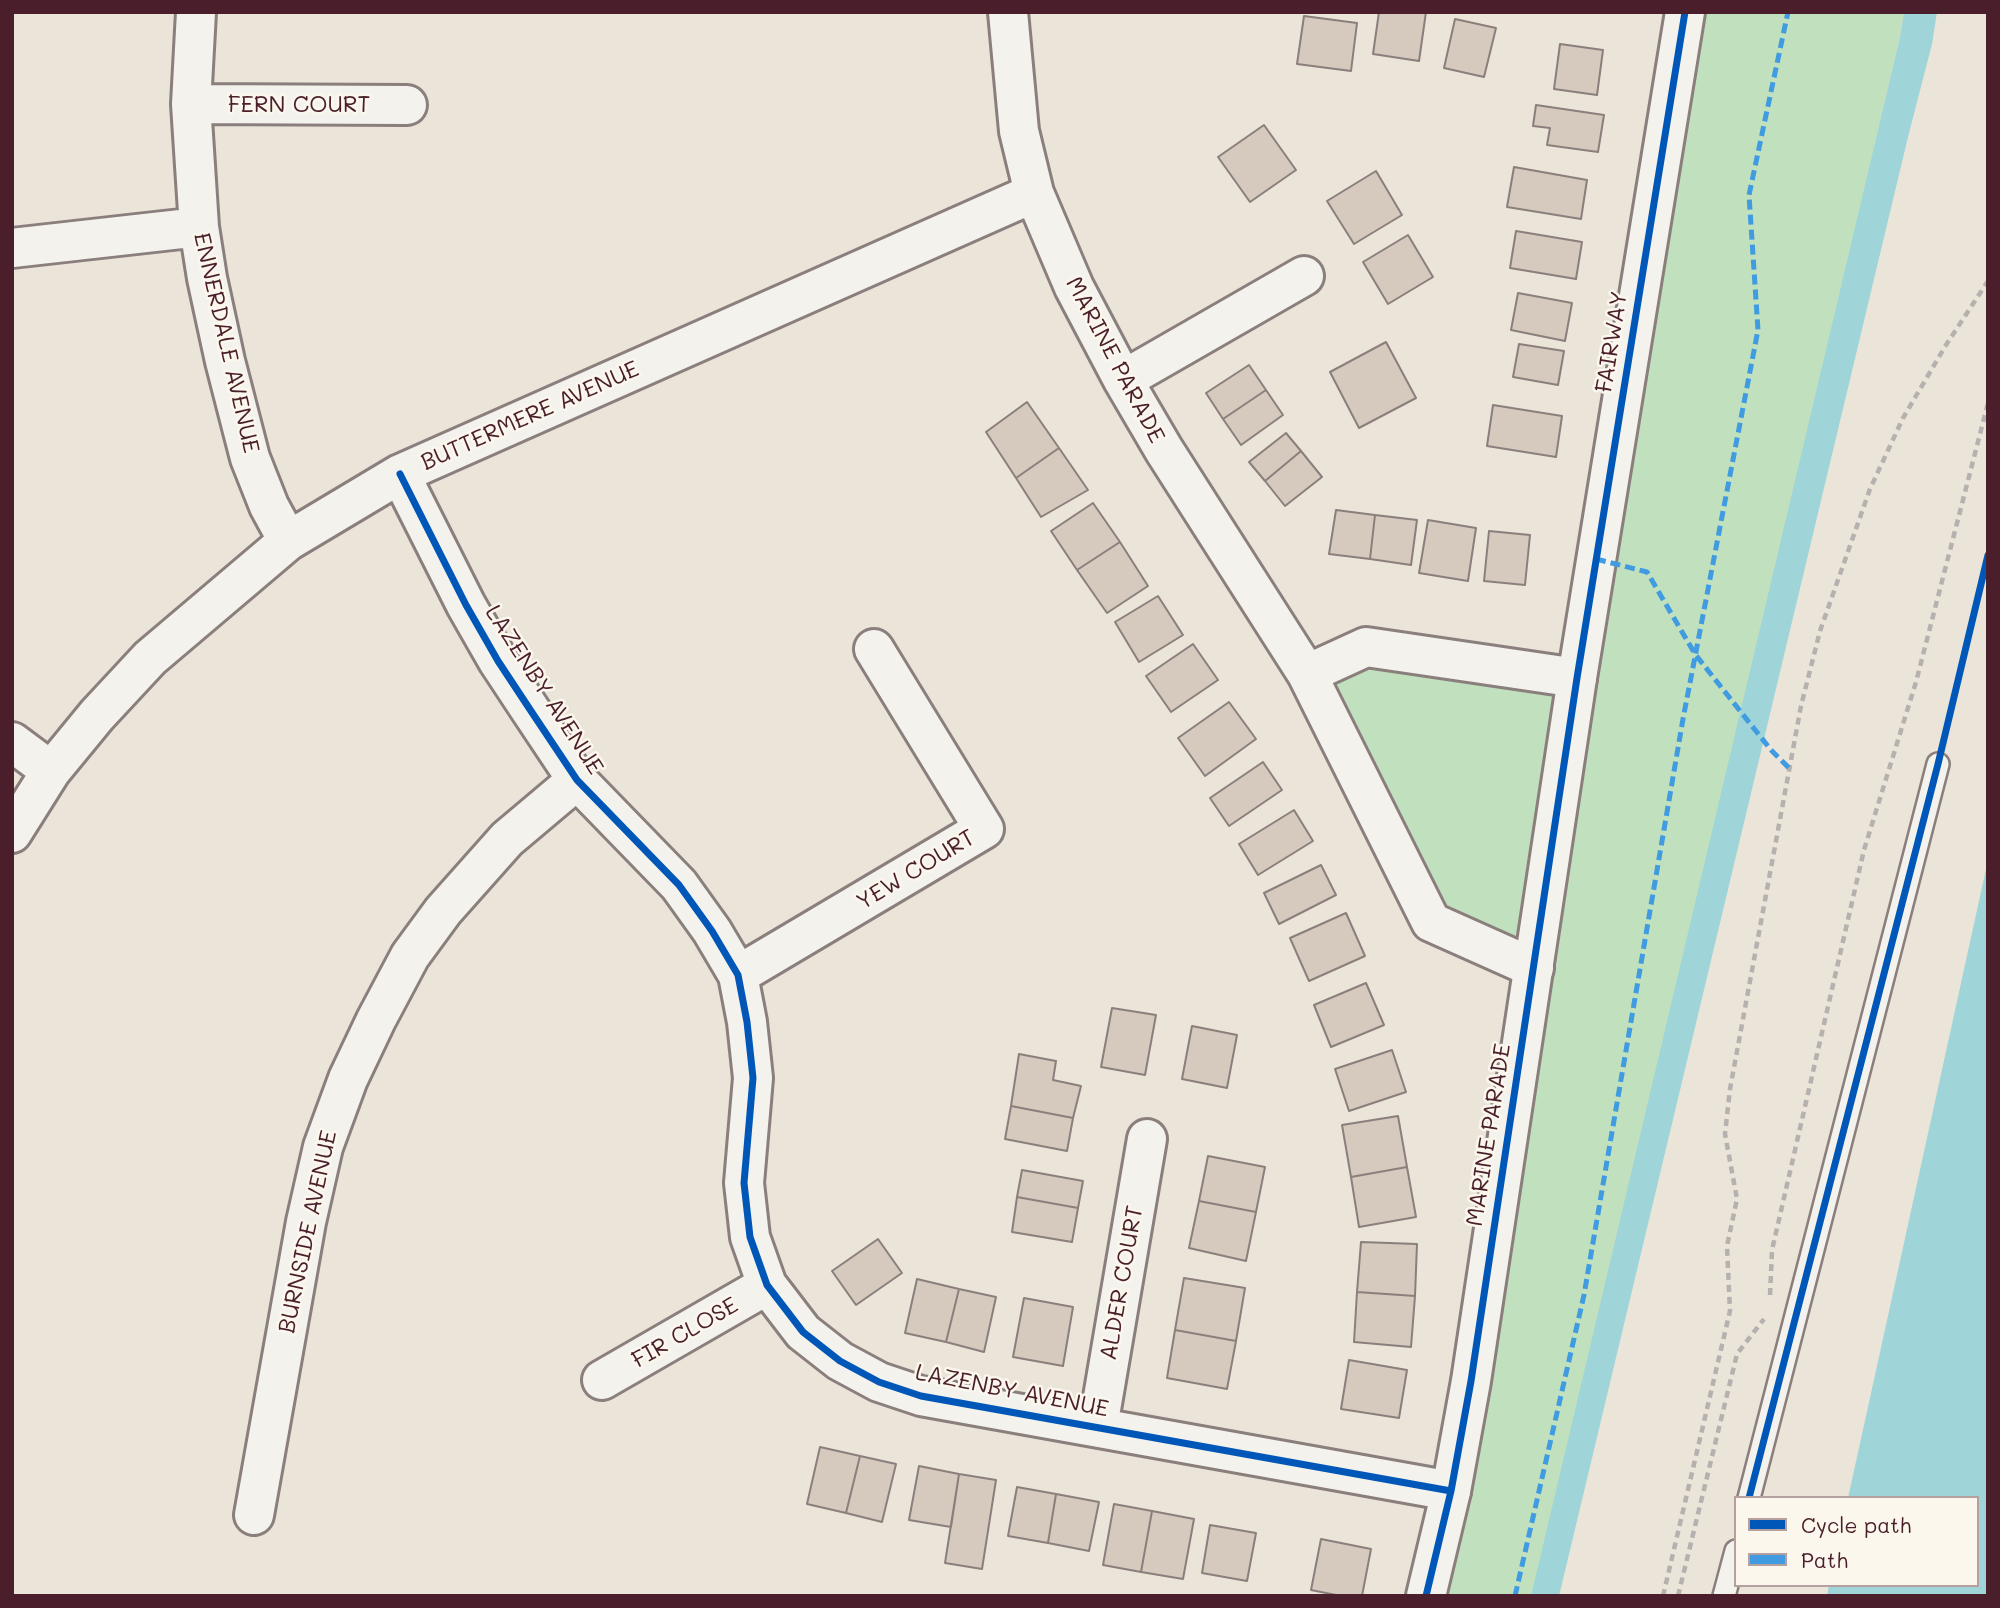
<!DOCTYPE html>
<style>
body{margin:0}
#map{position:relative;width:2000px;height:1608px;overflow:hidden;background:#ebe4d9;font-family:Mali,sans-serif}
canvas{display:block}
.frame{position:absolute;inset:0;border:14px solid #4a1f2b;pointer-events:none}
.legend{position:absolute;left:1734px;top:1496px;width:245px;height:91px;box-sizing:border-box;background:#fbf7ec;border:2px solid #b4a19f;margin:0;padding:9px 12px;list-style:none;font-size:21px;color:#4a1f2b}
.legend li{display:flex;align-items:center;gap:14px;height:35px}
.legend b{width:35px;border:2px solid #b4a19f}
</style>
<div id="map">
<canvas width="2000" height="1608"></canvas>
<div class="frame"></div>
<ul class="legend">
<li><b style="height:9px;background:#0057b8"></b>Cycle path</li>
<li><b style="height:9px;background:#409be1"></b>Path</li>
</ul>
</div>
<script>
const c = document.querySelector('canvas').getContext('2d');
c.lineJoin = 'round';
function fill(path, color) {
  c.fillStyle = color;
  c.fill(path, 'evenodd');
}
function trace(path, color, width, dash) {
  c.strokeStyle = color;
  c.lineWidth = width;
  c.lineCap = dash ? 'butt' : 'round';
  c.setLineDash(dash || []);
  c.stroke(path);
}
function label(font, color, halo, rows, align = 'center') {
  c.font = font + ' Mali,sans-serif';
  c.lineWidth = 5;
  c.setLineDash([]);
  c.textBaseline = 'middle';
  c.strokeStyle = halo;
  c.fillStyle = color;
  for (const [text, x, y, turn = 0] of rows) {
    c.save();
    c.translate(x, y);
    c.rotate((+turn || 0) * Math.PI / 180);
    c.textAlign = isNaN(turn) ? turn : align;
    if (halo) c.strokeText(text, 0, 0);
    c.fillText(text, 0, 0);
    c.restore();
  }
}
fill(new Path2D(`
 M1685,12h219l-4,25 -366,1559h-108l108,-628 -103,-46 -124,-248 59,-27 211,31z`), '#c1e1be');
fill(new Path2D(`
 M1904,12h33l-5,32 -24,93 -349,1459h-28l369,-1559z
 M1988,860v736h-161l2,-11h148v-87h-129z`), '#9fd5d8');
const building = new Path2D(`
 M1379,12h47l-7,49 -46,-7z
 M1304,16l53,7 -6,48 -54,-7z
 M1455,19l41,9 -12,49 -40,-9z
 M1560,44l43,6 -6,45 -43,-6z
 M1536,105l68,10 -6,37 -51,-7 3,-17 -17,-2z
 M1264,125l32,45 -46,32 -32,-45z
 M1514,167l73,13 -6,39 -74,-12z
 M1376,171l26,44 -48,29 -27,-43z
 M1516,231l66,11 -6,37 -66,-11z
 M1408,235l25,42 -45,27 -25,-42z
 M1518,293l54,10 -7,38 -54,-11z
 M1386,342l30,56 -57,30 -29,-56z
 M1519,344l45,7 -6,34 -45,-8z
 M1249,365l17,25 -43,29 -17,-26z
 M1266,390l17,25 -42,30 -18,-26z
 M1027,402l32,46 -43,30 -30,-46z
 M1493,405l69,11 -6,41 -69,-11z
 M1286,433l15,18 -36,30 -16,-19z
 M1059,448l29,42 -47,27 -25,-39z
 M1301,451l21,26 -37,29 -20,-25z
 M1093,503l27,39 -43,28 -26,-39z
 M1336,510l39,5 -5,44 -41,-5z
 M1375,515l42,5 -6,45 -41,-6z
 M1428,520l48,8 -8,53 -49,-8z
 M1489,531l41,4 -5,50 -41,-4z
 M1120,542l28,44 -41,27 -30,-43z
 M1158,596l25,39 -44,27 -24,-40z
 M1193,644l25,36 -47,32 -25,-36z
 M1229,702l27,37 -51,37 -27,-38z
 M1263,762l19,28 -53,36 -19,-28z
 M1294,810l19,31 -55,34 -19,-31z
 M1321,865l15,30 -57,29 -15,-31z
 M1346,913l19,43 -56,25 -19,-43z
 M1366,983l18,42 -53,22 -17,-42z
 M1112,1008l44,7 -11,60 -44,-8z
 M1192,1026l45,9 -10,53 -45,-9z
 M1392,1050l14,42 -57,19 -14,-42z
 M1019,1054l37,7 -3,19 28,6 -8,32 -62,-12z
 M1011,1106l62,12 -6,33 -62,-12z
 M1398,1116l9,51 -56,10 -9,-52z
 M1208,1156l57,11 -9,45 -57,-11z
 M1407,1167l9,50 -57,10 -8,-50z
 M1022,1170l61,11 -5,27 -61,-11z
 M1017,1197l61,11 -6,34 -60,-10z
 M1199,1201l57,11 -10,49 -57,-13z
 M878,1239l24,34 -46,32 -24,-34z
 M1361,1242l56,2 -2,52 -58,-4z
 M1184,1278l61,10 -9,53 -61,-11z
 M917,1279l42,10 -13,53 -41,-9z
 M959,1289l37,8 -12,55 -38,-10z
 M1357,1292l58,4 -4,51 -57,-5z
 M1024,1298l49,9 -10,59 -50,-9z
 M1175,1330l61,11 -9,48 -60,-11z
 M1349,1360l58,10 -8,48 -58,-9z
 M820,1447l40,9 -14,57 -39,-9z
 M860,1456l36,8 -14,58 -36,-9z
 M919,1466l40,8 -8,53 -42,-7z
 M959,1474l37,6 -14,89 -37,-6z
 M1017,1487l39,7 -8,49 -40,-7z
 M1056,1494l43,8 -10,49 -41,-8z
 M1114,1504l38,7 -11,61 -38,-7z
 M1152,1511l42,8 -11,60 -42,-7z
 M1210,1525l46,8 -9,48 -45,-8z
 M1321,1539l50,10 -9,47h-21l-30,-6z`);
fill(building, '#d5cabd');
trace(building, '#8b7f7d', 2);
const service = new Path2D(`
 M1749,1498l189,-734
 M1724,1596l12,-45`);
const minor = new Path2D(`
 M196,12l-5,92 8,123 8,51 18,83 25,97 19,48 19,35
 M1008,12l11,119 15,62 40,94 49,93 41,70 143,224 124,248 103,46
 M191,104l216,1
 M12,248l187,-21
 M1123,380l181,-104
 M400,474l66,131 32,56 33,50 46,69 102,105 33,46 26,44 9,47 6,56 -9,105 6,54 17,48 36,47 37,29 39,21 42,14 530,95
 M1307,674l59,-27 211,31
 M12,742l39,29
 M12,833l39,-62 46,-56 53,-57 138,-117 112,-67 634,-281
 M738,975l246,-146 -110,-180
 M602,1380l165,-95
 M1098,1427l49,-288
 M254,1515l52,-293 17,-75 25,-68 28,-59 34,-64 33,-45 64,-72 70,-59`);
const tertiary = new Path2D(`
 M1426,1596l25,-105 20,-110 106,-703 108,-666`);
trace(service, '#8b7f7d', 26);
trace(minor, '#8b7f7d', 44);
trace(tertiary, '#8b7f7d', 44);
trace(new Path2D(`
 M1944,739l44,-184
 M1770,1295l2,-45 92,-400 52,-168 72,-279
 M1663,1596l67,-285 -3,-65 10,-47 -12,-65 5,-45 71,-383 19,-75 50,-142 33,-71 43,-73 42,-64
 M1678,1596l59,-242 27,-35`), '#b6b0ae', 4.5, [7, 5]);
trace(service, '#f4f2ed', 21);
trace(minor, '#f4f2ed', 38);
trace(tertiary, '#f4f2ed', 38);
trace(new Path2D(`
 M1596,559l51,13 48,82 76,96 19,19
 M1515,1596l69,-301 99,-576 75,-389 -9,-135 39,-183`), '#409be1', 5, [10, 5]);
trace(new Path2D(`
 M400,474l66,131 32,56 33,50 46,69 102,105 33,46 26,44 9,47 6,56 -9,105 6,54 17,48 36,47 37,29 39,21 42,14 530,95
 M1749,1498l189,-734 50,-209
 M1426,1596l25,-105 20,-110 106,-703 108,-666`), '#0057b8', 7);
label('23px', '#4a1f2b', '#fbf7ec', [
 ["FERN COURT",299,105],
 ["FAIRWAY",1612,342,-81],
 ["ENNERDALE AVENUE",226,343,77],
 ["MARINE PARADE",1115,360,62],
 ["BUTTERMERE AVENUE",530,416,-24],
 ["LAZENBY AVENUE",544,690,57],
 ["YEW COURT",916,870,-31],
 ["MARINE PARADE",1489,1135,-81],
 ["BURNSIDE AVENUE",308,1232,-78],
 ["ALDER COURT",1122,1283,-80],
 ["FIR CLOSE",685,1333,-30],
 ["LAZENBY AVENUE",1012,1391,11]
]);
</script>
